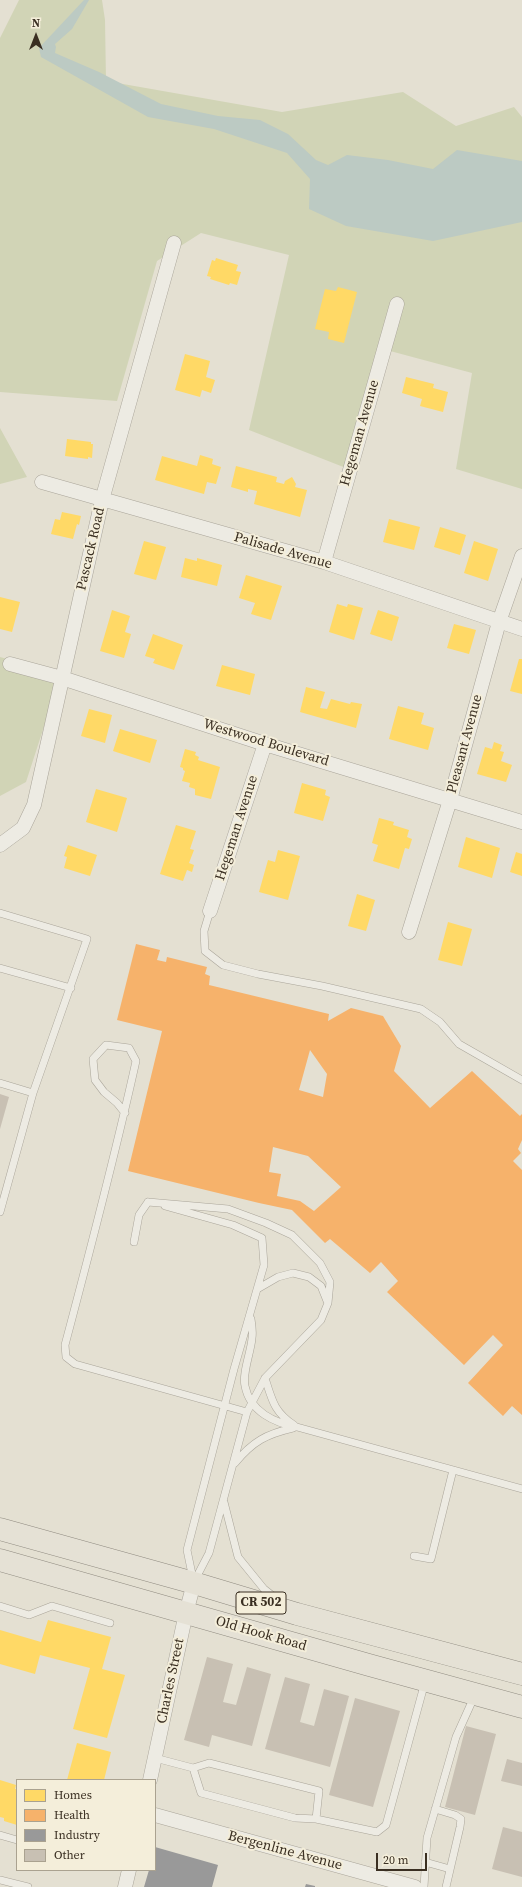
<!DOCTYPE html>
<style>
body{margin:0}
#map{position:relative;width:522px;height:1887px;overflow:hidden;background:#e4e0d2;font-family:"Source Serif 4",serif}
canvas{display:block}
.legend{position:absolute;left:16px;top:1779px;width:140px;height:92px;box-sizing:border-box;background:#f4eeda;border:1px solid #aaa290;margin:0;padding:5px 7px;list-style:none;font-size:12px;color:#3a2f22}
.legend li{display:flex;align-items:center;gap:8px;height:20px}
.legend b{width:20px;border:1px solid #aaa290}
.north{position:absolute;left:16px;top:16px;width:40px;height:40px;-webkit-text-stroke:3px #f4eeda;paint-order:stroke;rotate:0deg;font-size:11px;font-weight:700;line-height:16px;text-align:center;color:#3a2f22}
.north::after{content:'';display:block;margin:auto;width:14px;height:18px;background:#3a2f22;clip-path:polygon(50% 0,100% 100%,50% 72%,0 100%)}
.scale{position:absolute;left:376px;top:1853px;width:51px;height:18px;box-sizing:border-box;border:2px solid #3a2f22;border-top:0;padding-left:5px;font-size:12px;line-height:14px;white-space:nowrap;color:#3a2f22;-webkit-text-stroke:3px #f4eeda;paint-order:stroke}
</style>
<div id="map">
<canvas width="522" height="1887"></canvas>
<ul class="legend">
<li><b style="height:11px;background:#ffd966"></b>Homes</li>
<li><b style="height:11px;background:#f6b26b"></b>Health</li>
<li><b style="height:11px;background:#999"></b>Industry</li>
<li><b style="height:11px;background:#c8c0b3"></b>Other</li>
</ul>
<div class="north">N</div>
<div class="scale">20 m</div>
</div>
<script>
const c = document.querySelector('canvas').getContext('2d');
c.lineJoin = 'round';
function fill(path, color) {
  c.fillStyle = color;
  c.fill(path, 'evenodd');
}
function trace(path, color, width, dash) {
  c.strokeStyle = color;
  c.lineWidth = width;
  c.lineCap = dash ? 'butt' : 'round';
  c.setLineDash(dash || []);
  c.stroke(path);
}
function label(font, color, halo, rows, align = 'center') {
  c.font = font + ' "Source Serif 4",serif';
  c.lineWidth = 4;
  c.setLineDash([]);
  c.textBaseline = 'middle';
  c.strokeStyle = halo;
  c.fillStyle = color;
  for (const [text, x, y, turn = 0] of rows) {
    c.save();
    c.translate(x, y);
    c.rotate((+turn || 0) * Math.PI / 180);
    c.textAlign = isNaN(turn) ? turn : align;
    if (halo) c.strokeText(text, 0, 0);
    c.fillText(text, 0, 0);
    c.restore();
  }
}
fill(new Path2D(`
 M19,0h83l3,20 1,61 176,31 121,-20 53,34 58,-19 8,10v372l-66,-20 16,-96 -93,-25 -33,120 -97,-38 40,-175 -88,-22 -44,28 -40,140 -117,-9v-354z
 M0,428l27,49 -27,7z
 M0,657l61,17 -35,108 -26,14z`), '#d1d4b6');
fill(new Path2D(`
 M84,0h5l-17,29 -17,15 1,3 -1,6 44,19 62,32 57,12 42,4 28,14 28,26 12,5 19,-10 41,5 45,9 24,-19 65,11v61l-89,19 -87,-15 -37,-17 1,-30 -23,-26 -73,-24 -66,-12 -107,-60 -2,-9z`), '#bccac3');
fill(new Path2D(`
 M216,258l22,7 -2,6 5,1 -4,13 -7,-2 -1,2 -19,-6 1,-2 -4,-1 5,-16 3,1z
 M338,287l19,5 -13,51 -16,-4 1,-7 -14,-3 10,-40 11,2z
 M185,354l25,7 -4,16 9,3 -4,13 -9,-3 -2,7 -25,-7z
 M406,377l28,7 -1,4 15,4 -5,20 -23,-6 2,-7 -20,-6z
 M67,439l24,3v2h2l-1,14 -4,-1v2l-23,-3z
 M200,455l13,4 -1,5 9,3 -5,17 -9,-2 -3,12 -49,-14 7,-24 35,10z
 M236,466l41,11 -1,5 8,2 1,-3 7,-4 4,7 -1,3 12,3 -7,27 -46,-13 3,-13 -9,-2v3l-17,-5z
 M62,512l19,4 -2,9 -2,-1 -4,15 -22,-5 4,-15 5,1z
 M389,519l31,8 -6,23 -31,-8z
 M440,527l26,8 -6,20 -26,-8z
 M144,541l22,6 -10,33 -22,-6z
 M474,541l24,8 -10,32 -24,-8z
 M185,558l12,3v-3l25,7 -5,21 -36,-9z
 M246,575l36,11 -11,34 -20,-6 4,-11 -16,-5z
 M0,597l20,5 -8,30 -12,-3z
 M337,604l10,3 1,-3 15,4 -9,32 -25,-8z
 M112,610l18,6 -5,16 6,2 -7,24 -24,-7z
 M378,610l21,7 -7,24 -22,-7z
 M454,624l22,6 -7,24 -22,-6z
 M153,634l30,11 -9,25 -21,-7 2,-4 -10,-3z
 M519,659h3v35l-12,-3z
 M222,665l33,9 -5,21 -34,-9z
 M306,687l19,5 -5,16 7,1 4,-10 19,5 1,-2 11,2 -6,24 -56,-16z
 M398,706l26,7 -3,11 13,4 -6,22 -39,-11z
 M89,709l23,6 -7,28 -24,-7z
 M120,729l37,11 -7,23 -37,-12z
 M494,742l8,3 -2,6 4,1 -3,9 11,4 -6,17 -29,-8 8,-27 7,2z
 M185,749l11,3 -1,3 4,2 -1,3 22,7 -9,32 -16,-4v-6l-6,-2 1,-4 -8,-2 3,-10 -2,-1v-2l-3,-1z
 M302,783l24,7 -1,5 5,2 -7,24 -29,-8z
 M96,789l31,9 -10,34 -31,-10z
 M379,818l15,4 -1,3 16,5 -2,7 5,2 -3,10 -4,-1 -6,21 -26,-8 5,-16 -6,-2z
 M176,825l20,6 -6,18 4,1 -5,13 5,2 -2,7 -5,-2 -4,11 -23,-7z
 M466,837l34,11 -8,30 -34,-11z
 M68,845l29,10 -7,21 -26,-8 3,-11 -3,-1z
 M278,850l22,6 -12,44 -29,-8 9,-32 7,2z
 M516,852l6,2v22l-12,-4z
 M357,894l18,6 -9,31 -18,-5z
 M448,922l24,7 -10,37 -24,-6z
 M48,1620l63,17 -9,32 23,6 -18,63 -34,-9 17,-61 -50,-13 -5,19 -35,-10v-34l41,12z
 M77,1743l34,9 -7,28h-37z
 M0,1780l16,5 -1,4h2v36l-13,-4v-3l-4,-1z`), '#ffd966');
fill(new Path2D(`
 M136,944l24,6 -3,10 9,2 1,-5 40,10 -2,7 5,2 -1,9 120,29 -1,7 23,-13 32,8 18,30 -7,25 36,37 42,-37 48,45 2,-2v26l-4,9 3,4 -8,8 9,9v245l-10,-9 -9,10 -35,-33 35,-38 -10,-10 -29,30 -77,-73 11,-11 -17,-19 -11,11 -40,-34 -5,4 -33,-33 -33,-7 -131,-32 34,-140 -45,-11zM310,1050l17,24 -4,23 -24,-7zM273,1147l35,9 33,31 -27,24 -14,-10 -23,-5 4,-22 -12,-2z`), '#f6b26b');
fill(new Path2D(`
 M155,1847l63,18 -6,22h-68l5,-17h6z
 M306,1884l9,2v1h-10z`), '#999');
fill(new Path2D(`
 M0,1094l9,3 -9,32z
 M207,1657l26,7 -10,38 13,3 11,-38 24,7 -19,72 -40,-11 -3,12 -25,-7z
 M285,1677l25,7 -10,38 14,4 10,-37 25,7 -19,71 -65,-18z
 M355,1698l45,13 -27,96 -44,-12z
 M466,1726l30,8 -21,81 -30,-8z
 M507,1759l15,4v23l-21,-5z
 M503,1827l19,5v45l-30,-8z`), '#c8c0b3');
const service = new Path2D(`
 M210,911l-6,20 1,20 18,14 35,9 64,12 99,23 19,13 19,22 63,36
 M0,913l87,26 -54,154 -33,119
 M0,968l71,20
 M0,1083l33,10
 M125,1113l-8,-10 -13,-11 -9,-12 -2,-21 13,-14 23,3 7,13c-21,95 -46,190 -71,284l1,12 9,7 172,48
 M148,1202l80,7 38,14 26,12 28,28 10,19 -2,21 -7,17 -56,58 -18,34 -38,141 -14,27
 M165,1206l68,19 29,13 2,27 -30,104 -47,181 6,29
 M134,1242l5,-27 9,-13
 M259,1288l19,-11 15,-4 16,4 12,9 6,15
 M251,1319c1,6 2,13 1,19 -1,14 -10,35 -7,48 5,26 30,37 52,41l225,62
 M265,1378c7,22 9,34 29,47
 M235,1463c18,-22 32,-29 58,-35
 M224,1502l14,55 26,32 14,11
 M414,1556l17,3 22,-89
 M0,1606l29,9 23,-9 58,17
 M155,1758l38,10 16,-5 110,28 -3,28 61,13 9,-7 39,-143
 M193,1768l8,25 94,25 21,1
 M435,1809l20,6 6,4 -1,8 -14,60
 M0,1835l17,5
 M425,1862l25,7
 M0,1880l28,7
 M424,1887l3,-49 29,-101 18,-40`);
const minor = new Path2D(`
 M42,482l282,80 198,67
 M324,562l73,-258
 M10,664l52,14 203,66 257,78
 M0,845l23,-17 11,-23 68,-305 72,-257
 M210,911l55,-167
 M409,932l41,-132 49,-178 23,-66
 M150,1780l36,-167 8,-30
 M155,1815l260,72
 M125,1887l4,-17`);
const primary = new Path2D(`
 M0,1529l194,54 103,31 225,60
 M0,1560l369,105 153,42`);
trace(service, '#aaa59a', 8);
trace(minor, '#aaa59a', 15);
trace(primary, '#908b81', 23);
trace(service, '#edebe3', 7);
trace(minor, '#edebe3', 14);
trace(primary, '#e5e1d5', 22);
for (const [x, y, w] of [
 [261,1603,50]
]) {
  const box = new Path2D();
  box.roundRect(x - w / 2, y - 11, w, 22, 3);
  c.fillStyle = '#f4eeda';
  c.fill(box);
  trace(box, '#3a2f22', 1);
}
label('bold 13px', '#3a2f22', null, [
 ["CR 502",261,1603]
]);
label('14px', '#3a2f22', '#f4eeda', [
 ["Hegeman Avenue",360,433,-74],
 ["Pascack Road",91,549,-77],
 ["Palisade Avenue",283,551,16],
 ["Westwood Boulevard",266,743,17],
 ["Pleasant Avenue",465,744,-75],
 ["Hegeman Avenue",237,828,-72],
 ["Old Hook Road",261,1634,16],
 ["Charles Street",171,1681,-78],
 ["Bergenline Avenue",285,1851,15]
]);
</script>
